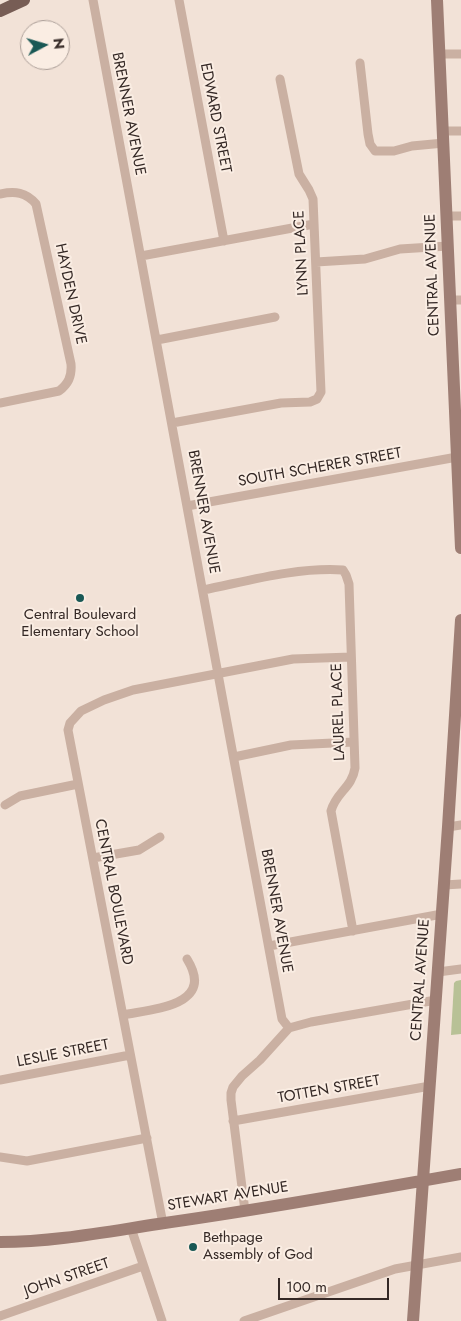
<!DOCTYPE html>
<style>
body{margin:0}
#map{position:relative;width:461px;height:1321px;overflow:hidden;background:#f2e2d7;font-family:Jost,sans-serif}
canvas{display:block}
.north{position:absolute;left:20px;top:20px;width:50px;height:50px;box-sizing:border-box;background:#faede3;border:1px solid #ab9e97;border-radius:50%;rotate:84deg;font-size:14px;font-weight:700;line-height:20px;text-align:center;color:#342825}
.north::after{content:'';display:block;margin:auto;width:18px;height:22px;background:#195855;clip-path:polygon(50% 0,100% 100%,50% 72%,0 100%)}
.scale{position:absolute;left:278px;top:1278px;width:111px;height:22px;box-sizing:border-box;border:2px solid #342825;border-top:0;padding-left:6px;font-size:15px;line-height:18px;white-space:nowrap;color:#342825;-webkit-text-stroke:4px #faede3;paint-order:stroke}
</style>
<div id="map">
<canvas width="461" height="1321"></canvas>
<div class="north">N</div>
<div class="scale">100 m</div>
</div>
<script>
const c = document.querySelector('canvas').getContext('2d');
c.lineJoin = 'round';
function fill(path, color) {
  c.fillStyle = color;
  c.fill(path, 'evenodd');
}
function trace(path, color, width, dash) {
  c.strokeStyle = color;
  c.lineWidth = width;
  c.lineCap = dash ? 'butt' : 'round';
  c.setLineDash(dash || []);
  c.stroke(path);
}
function label(font, color, halo, rows, align = 'center') {
  c.font = font + ' Jost,sans-serif';
  c.lineWidth = 4;
  c.setLineDash([]);
  c.textBaseline = 'middle';
  c.strokeStyle = halo;
  c.fillStyle = color;
  for (const [text, x, y, turn = 0] of rows) {
    c.save();
    c.translate(x, y);
    c.rotate((+turn || 0) * Math.PI / 180);
    c.textAlign = isNaN(turn) ? turn : align;
    if (halo) c.strokeText(text, 0, 0);
    c.fillText(text, 0, 0);
    c.restore();
  }
}
fill(new Path2D(`
 M461,980v54l-10,1 3,-52 2,-2z`), '#b8c196');
trace(new Path2D(`
 M93,0l189,1019 7,9
 M179,0l45,241
 M440,54h21
 M360,63l8,71 2,10 5,7h19l18,-5 32,-3
 M443,131h18
 M0,194c15,-3 26,-2 36,10l35,160c1,13 -3,20 -12,27l-59,12
 M447,216h14
 M141,256l173,-32
 M316,262l49,-3 35,-10 48,-3
 M451,300h10
 M157,340l118,-23
 M172,423l109,-20 29,-1 7,-3 4,-7 -8,-193 -4,-9 -10,-16 -19,-95
 M187,506l270,-49
 M203,590c45,-9 93,-23 140,-20l3,5 3,9 6,184c-3,20 -19,24 -24,43l22,120
 M234,757l57,-12 63,-3
 M5,805l15,-9 58,-12
 M448,827l13,-2
 M93,858l46,-8 21,-13
 M444,885l17,-1
 M269,946l173,-32
 M438,972l23,-3
 M123,1015c30,-6 93,-9 64,-56
 M0,1080l130,-25
 M233,1121l197,-35
 M0,1157l27,4 120,-23
 M245,1211l-14,-111v-7l2,-6 9,-11 18,-16 29,-32 22,-6 125,-22
 M163,1224l-95,-494 2,-7 11,-12 23,-11 29,-10 160,-31 58,-2
 M131,1228l31,93
 M0,1316l143,-50
 M244,1321l151,-52 66,-12`), '#cab0a2', 9);
trace(new Path2D(`
 M437,0l24,548
 M0,1242c53,0 105,-10 158,-18 101,-14 202,-32 303,-50
 M413,1321l35,-494 13,-207`), '#9e7e74', 12);
trace(new Path2D(`
 M0,11l24,-11`), '#775d55', 12);
for (const [x, y, r, color] of [
 [80,598,5,"#195855"],
 [193,1247,5,"#195855"]
]) {
  const dot = new Path2D();
  dot.arc(x, y, r, 0, 2 * Math.PI);
  c.fillStyle = color;
  c.fill(dot);
  trace(dot, '#faede3', 2);
}
label('15px', '#342825', '#faede3', [
 ["BRENNER AVENUE",128,114,79],
 ["EDWARD STREET",215,118,79],
 ["LYNN PLACE",302,253,-93],
 ["CENTRAL AVENUE",433,275,-92],
 ["HAYDEN DRIVE",70,294,78],
 ["SOUTH SCHERER STREET",320,468,-10],
 ["BRENNER AVENUE",203,512,80],
 ["LAUREL PLACE",339,712,-92],
 ["CENTRAL BOULEVARD",113,892,79],
 ["BRENNER AVENUE",276,911,80],
 ["CENTRAL AVENUE",421,980,-86],
 ["LESLIE STREET",63,1054,-11],
 ["TOTTEN STREET",329,1090,-10],
 ["STEWART AVENUE",228,1197,-9],
 ["JOHN STREET",67,1278,-19]
]);
label('15px', '#342825', '#faede3', [
 ["Central Boulevard",80,615],
 ["Elementary School",80,632],
 ["Bethpage",203,1238,"left"],
 ["Assembly of God",203,1255,"left"]
]);
</script>
